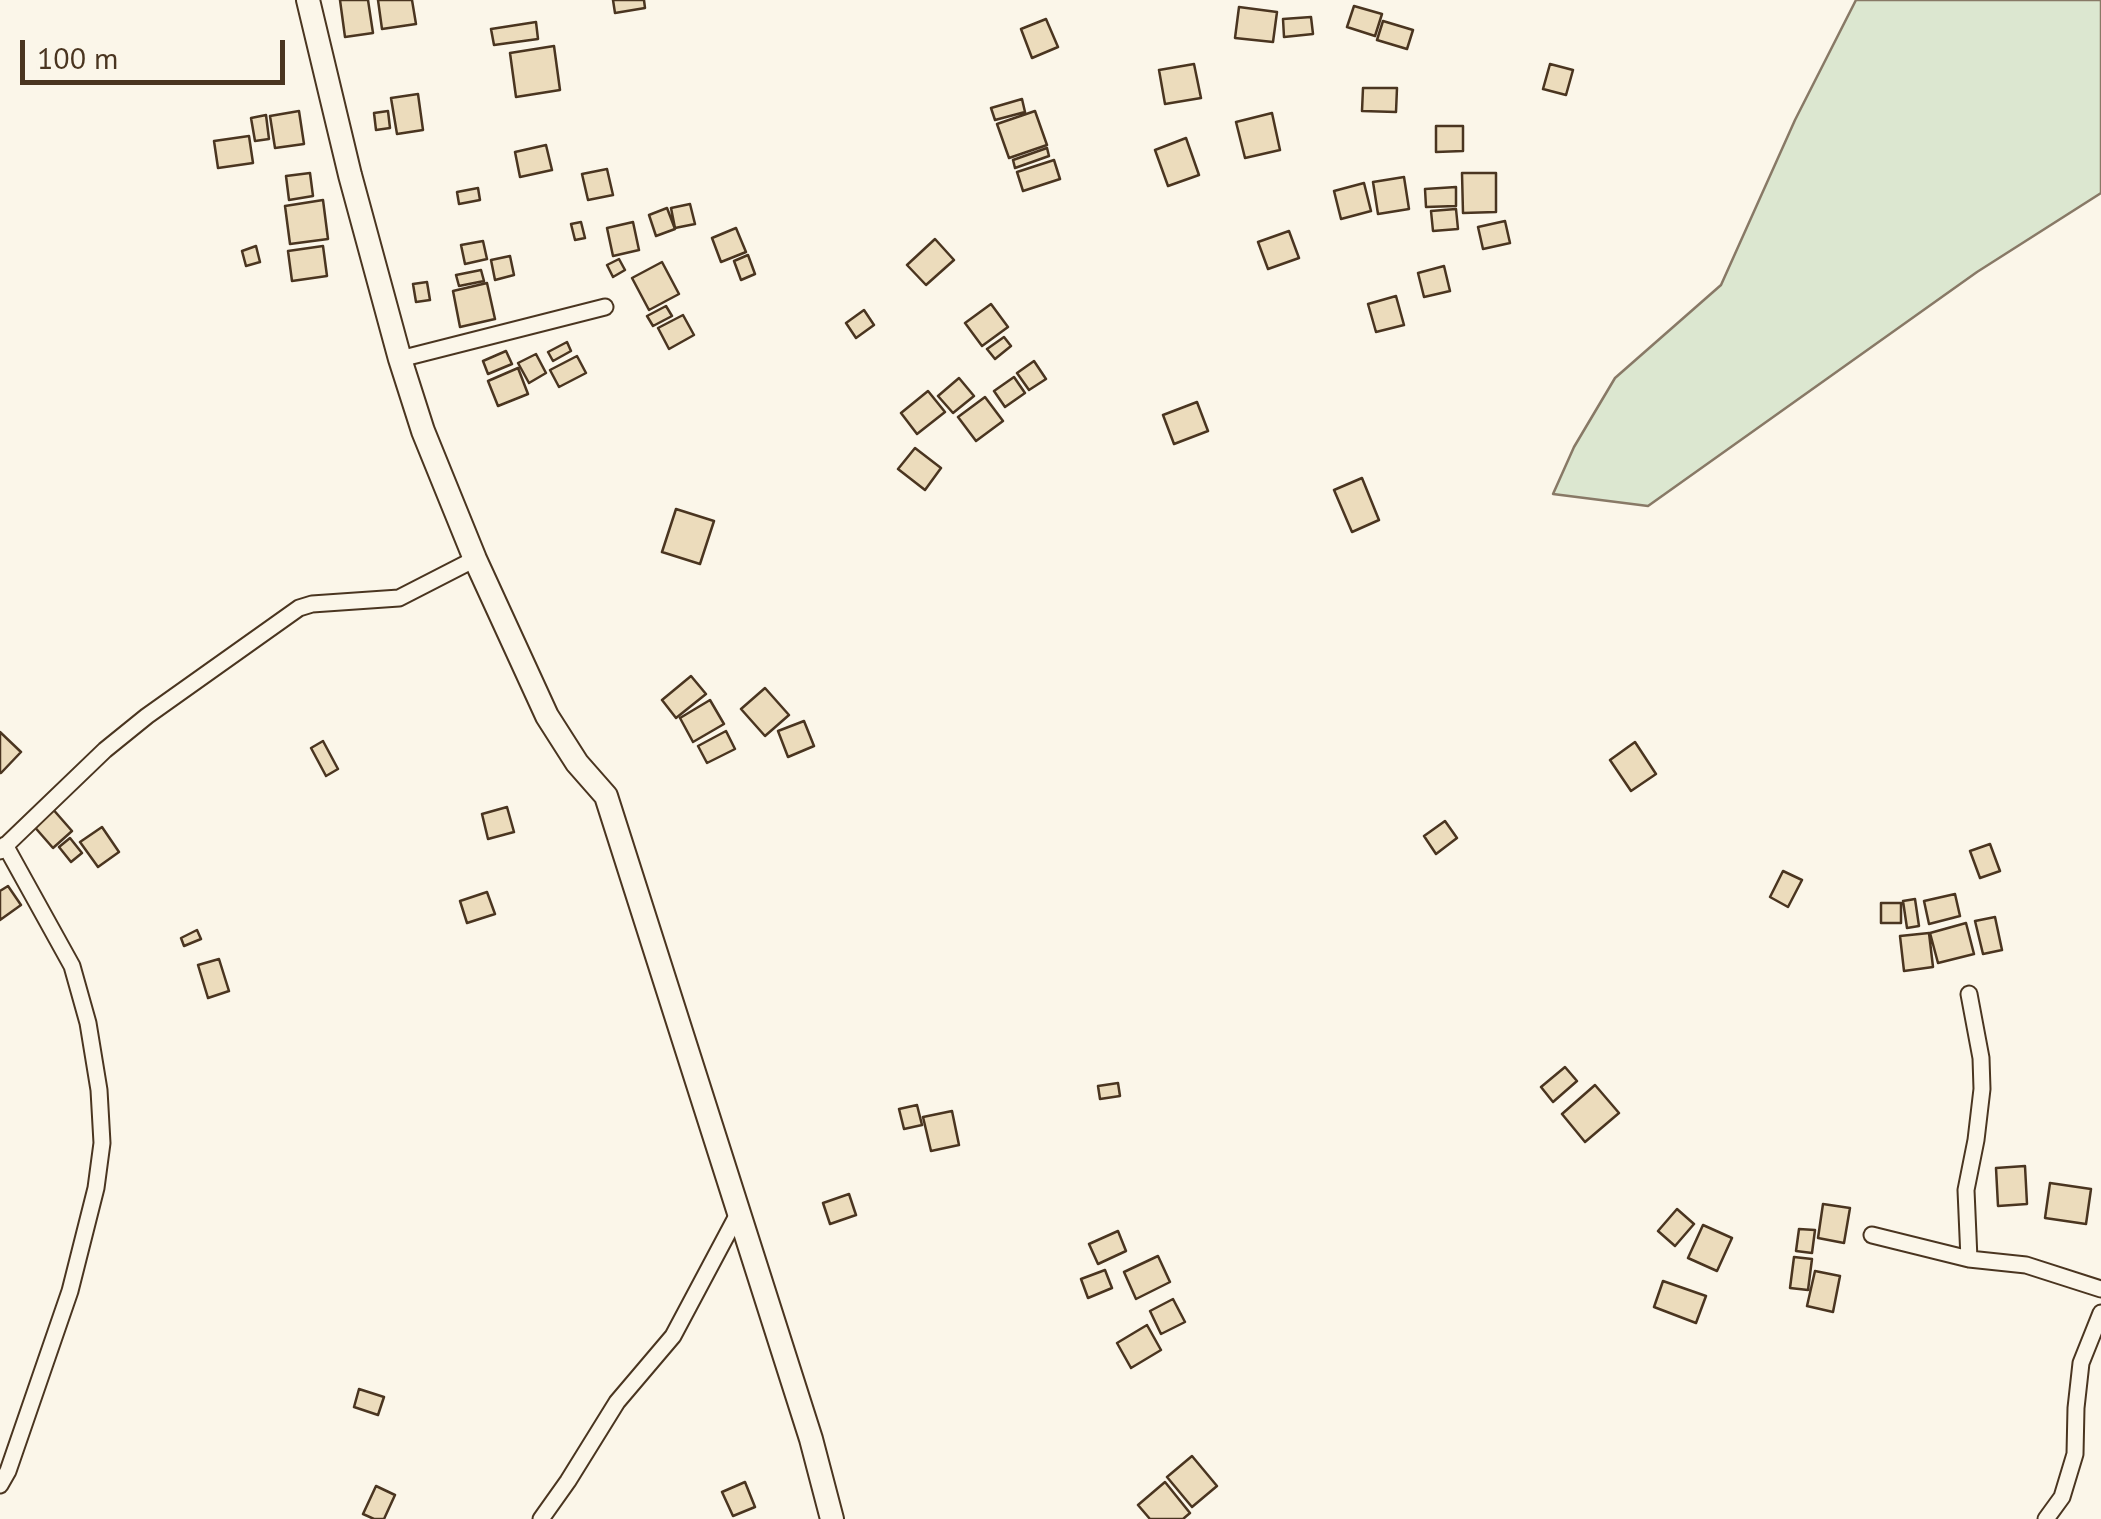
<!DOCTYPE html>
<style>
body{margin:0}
#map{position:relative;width:2101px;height:1519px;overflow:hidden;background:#fbf6e9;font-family:"PT Sans",sans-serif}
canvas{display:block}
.scale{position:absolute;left:20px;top:40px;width:265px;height:45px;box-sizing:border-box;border:5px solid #4a3520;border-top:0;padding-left:12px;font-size:30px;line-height:35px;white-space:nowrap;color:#4a3520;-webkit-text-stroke:8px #fbf6e9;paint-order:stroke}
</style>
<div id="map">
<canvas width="2101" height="1519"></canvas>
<div class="scale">100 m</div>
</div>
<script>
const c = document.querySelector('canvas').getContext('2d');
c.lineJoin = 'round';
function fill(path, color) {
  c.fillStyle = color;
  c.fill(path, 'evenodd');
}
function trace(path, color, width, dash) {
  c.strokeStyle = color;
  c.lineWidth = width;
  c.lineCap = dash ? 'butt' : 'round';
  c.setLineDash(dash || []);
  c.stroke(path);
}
const green = new Path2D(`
 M1856,0h245v193l-124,79 -329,234 -95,-12 21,-47 41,-69 106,-93 74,-165z`);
fill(green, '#dce7d0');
trace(green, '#887966', 2.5);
const building = new Path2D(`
 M340,0h28l5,33 -28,4z
 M378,0h34l4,24 -34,5z
 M613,0h31l1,8 -30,5z
 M1354,6l28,8 -7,22 -28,-9z
 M1239,7l38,5 -4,30 -38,-4z
 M1311,17l2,17 -29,3 -1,-18z
 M1046,19l12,28 -26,11 -11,-29z
 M1383,21l30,9 -6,19 -30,-9z
 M536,22l2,17 -44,6 -3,-16z
 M554,46l6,44 -44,7 -6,-44z
 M1194,64l7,34 -36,6 -6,-34z
 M1550,64l23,6 -7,25 -23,-6z
 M1363,88h34l-1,24 -34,-1z
 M418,94l5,36 -26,4 -6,-36z
 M1022,99l3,13 -30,8 -4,-12z
 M299,111l5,33 -29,4 -5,-32z
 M388,111l2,17 -14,2 -2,-17z
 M1035,111l12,34 -38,13 -12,-34z
 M1272,113l8,37 -35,8 -9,-36z
 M266,115l3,24 -14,2 -4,-23z
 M1436,126h27v25l-27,1z
 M249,136l4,27 -35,5 -4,-27z
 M1186,138l13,37 -31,11 -13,-36z
 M546,145l6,25 -32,7 -5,-25z
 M1047,148l2,8 -34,12 -2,-8z
 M1054,160l6,19 -37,12 -6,-19z
 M607,169l6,26 -25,5 -6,-26z
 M310,173l3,23 -24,4 -3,-24z
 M1462,173h34v39l-33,1z
 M1404,177l5,32 -31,5 -5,-32z
 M1364,183l7,28 -30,8 -7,-28z
 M1456,187v19l-30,1 -1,-18z
 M478,188l2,12 -21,4 -2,-12z
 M323,200l5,39 -38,5 -5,-38z
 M690,204l5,20 -20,4 -4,-20z
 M667,208l8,21 -19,7 -7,-21z
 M1456,209l2,20 -25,2 -2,-20z
 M1505,221l5,22 -27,6 -5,-22z
 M581,222l4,16 -10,2 -4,-16z
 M633,222l6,28 -26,6 -6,-28z
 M736,228l10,24 -25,10 -9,-24z
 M1289,231l10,27 -31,11 -10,-27z
 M935,239l19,21 -28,25 -19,-20z
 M483,241l4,18 -22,5 -4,-19z
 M256,246l4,16 -14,4 -4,-15z
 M323,246l4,30 -35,5 -4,-30z
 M748,255l7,19 -14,6 -7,-19z
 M510,256l4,19 -19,5 -4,-20z
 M619,259l6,11 -12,7 -6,-12z
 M662,262l17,32 -30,16 -17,-32z
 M1444,266l6,25 -26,6 -6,-24z
 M481,270l3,11 -25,5 -3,-11z
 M427,282l3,18 -14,2 -3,-18z
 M487,283l8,36 -35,8 -7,-36z
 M1396,296l8,29 -28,7 -8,-28z
 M991,304l17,23 -26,19 -17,-23z
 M666,306l6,10 -19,10 -6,-10z
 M864,310l10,15 -18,13 -10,-15z
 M683,315l11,20 -25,14 -11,-21z
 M1004,337l7,9 -16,13 -8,-10z
 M567,342l4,9 -18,10 -5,-9z
 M506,351l6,13 -24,10 -5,-13z
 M536,354l10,19 -17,10 -11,-20z
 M577,356l9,17 -27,14 -9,-17z
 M1034,361l12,18 -17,11 -12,-17z
 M518,368l10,26 -30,12 -10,-25z
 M1014,377l11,16 -20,14 -11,-16z
 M959,378l15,18 -21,17 -15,-17z
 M928,391l17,21 -28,22 -16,-21z
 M985,397l18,24 -27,20 -18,-24z
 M1197,402l11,29 -34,13 -11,-29z
 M915,448l26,20 -16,22 -27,-21z
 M1362,478l17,42 -27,12 -18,-42z
 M676,509l38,12 -14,43 -38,-12z
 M691,676l15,18 -30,24 -14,-18z
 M765,688l24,27 -24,21 -24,-27z
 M710,700l14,24 -31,18 -13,-24z
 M804,721l10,25 -26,11 -10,-26z
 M726,731l9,18 -28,14 -9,-17z
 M0,732l21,20 -20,21h-1z
 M323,741l15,28 -12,7 -15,-28z
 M1635,742l21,32 -25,17 -21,-31z
 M51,807l21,24 -19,17 -21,-24z
 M507,807l7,25 -26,7 -6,-25z
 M1445,821l12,17 -21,16 -12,-18z
 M102,827l17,25 -21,15 -18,-25z
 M70,838l12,15 -11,9 -12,-15z
 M1990,844l10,27 -20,7 -10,-27z
 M1783,871l19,9 -14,27 -18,-10z
 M8,886l13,19 -21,15v-29z
 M487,892l8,22 -28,9 -7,-22z
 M1955,894l5,22 -31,8 -5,-23z
 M1915,899l4,27 -12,2 -4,-27z
 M1881,903h20v20h-20z
 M1995,917l7,33 -19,4 -8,-33z
 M1966,923l8,31 -36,9 -8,-30z
 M197,930l4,9 -17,7 -3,-8z
 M1929,933l4,34 -29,4 -4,-35z
 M219,959l10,32 -21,7 -10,-33z
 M1565,1067l12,14 -24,21 -12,-15z
 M1118,1083l2,13 -20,3 -2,-13z
 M1595,1085l24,28 -34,29 -23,-28z
 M917,1105l5,20 -18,4 -5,-20z
 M952,1111l7,34 -28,6 -8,-34z
 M2025,1166l2,38 -29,2 -2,-38z
 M2050,1183l41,6 -5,35 -41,-6z
 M849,1194l7,21 -26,9 -7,-21z
 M1823,1204l27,4 -6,35 -26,-5z
 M1677,1209l17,15 -19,22 -17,-15z
 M1703,1225l29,13 -15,33 -29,-13z
 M1799,1229l16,1 -3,23 -16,-2z
 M1118,1231l8,20 -28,13 -9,-20z
 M1158,1256l12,26 -34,17 -12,-27z
 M1794,1257l18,2 -4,31 -18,-2z
 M1105,1270l7,18 -24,10 -7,-19z
 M1815,1271l25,5 -7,36 -26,-6z
 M1663,1281l43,15 -10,27 -42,-16z
 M1173,1299l12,23 -24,12 -11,-23z
 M1147,1325l14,25 -30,18 -14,-25z
 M359,1389l25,8 -6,18 -24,-8z
 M1192,1456l25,30 -25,21 -25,-30z
 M745,1482l10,25 -22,9 -11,-24z
 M1165,1482l25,31 -7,6h-33l-12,-14z
 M376,1486l19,9 -11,24h-10l-11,-5z`);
fill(building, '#ecdcbc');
trace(building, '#4a3520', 2.5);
const street = new Path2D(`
 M400,359l205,-52
 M0,851l105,-101 42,-34 152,-108 13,-4 87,-6 76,-39
 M1969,994l12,64 1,31 -6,51 -10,50 3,69
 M1872,1235l97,24 57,6 75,24
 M0,1485l8,-14 62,-180 26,-103 6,-45 -3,-53 -11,-67 -16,-57 -67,-121
 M541,1519l27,-38 49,-79 56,-66 66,-124
 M2046,1519l16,-22 13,-43 1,-46 5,-45 20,-50`);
const secondary = new Path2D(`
 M308,0l42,175 50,184 23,72 52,128 72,157 30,47 29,33 205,643 21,80`);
trace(street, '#4a3520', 19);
trace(secondary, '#4a3520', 26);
trace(street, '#fbf6e9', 15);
trace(secondary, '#fbf6e9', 22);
</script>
